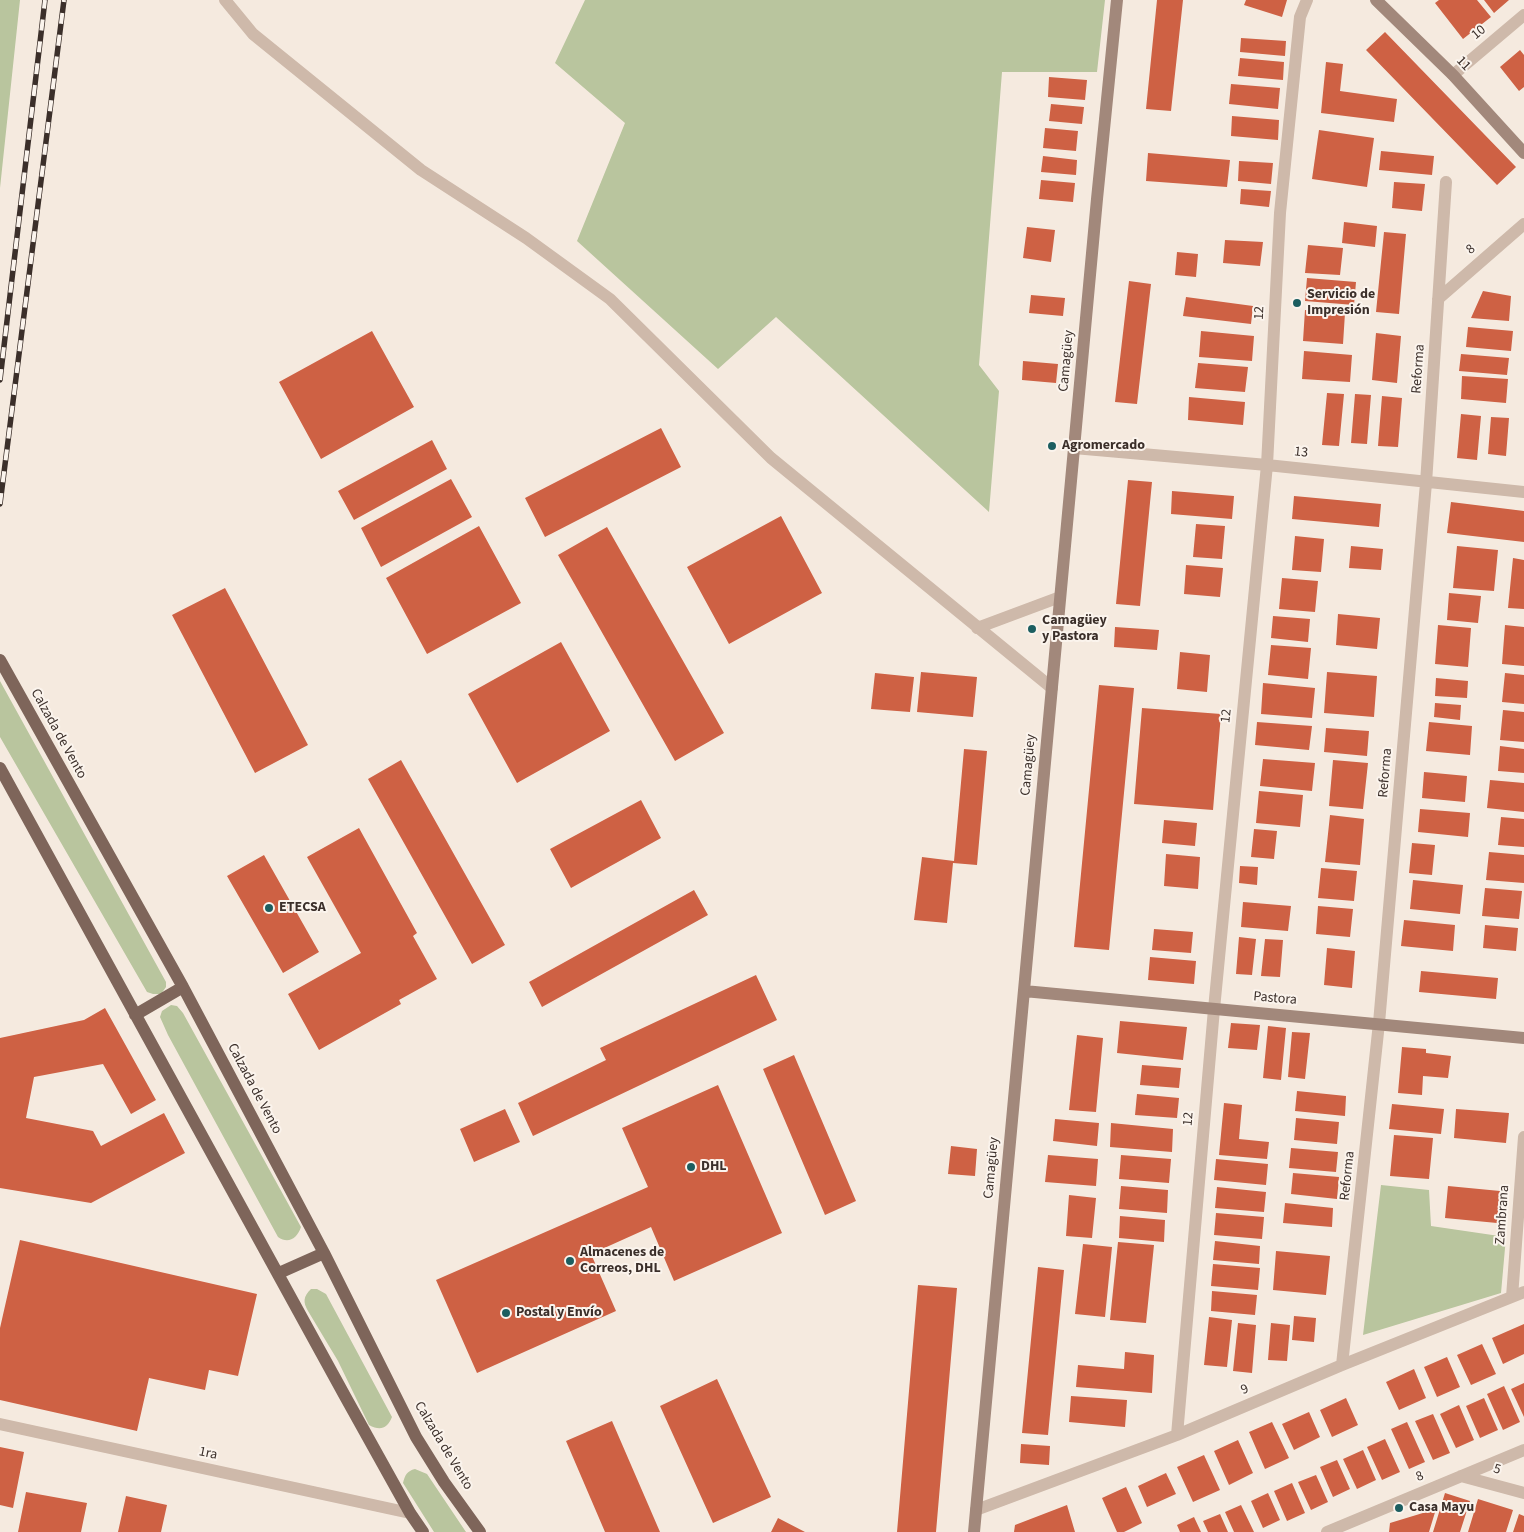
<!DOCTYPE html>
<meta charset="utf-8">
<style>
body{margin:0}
canvas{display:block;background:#f5eadf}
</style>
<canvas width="1524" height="1532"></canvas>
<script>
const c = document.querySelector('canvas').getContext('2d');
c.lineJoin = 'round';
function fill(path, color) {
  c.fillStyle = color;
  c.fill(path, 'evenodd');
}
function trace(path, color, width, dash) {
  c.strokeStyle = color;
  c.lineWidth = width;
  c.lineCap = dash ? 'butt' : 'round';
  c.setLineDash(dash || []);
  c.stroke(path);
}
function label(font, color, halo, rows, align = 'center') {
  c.font = font + ' "Source Sans 3",sans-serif';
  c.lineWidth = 4;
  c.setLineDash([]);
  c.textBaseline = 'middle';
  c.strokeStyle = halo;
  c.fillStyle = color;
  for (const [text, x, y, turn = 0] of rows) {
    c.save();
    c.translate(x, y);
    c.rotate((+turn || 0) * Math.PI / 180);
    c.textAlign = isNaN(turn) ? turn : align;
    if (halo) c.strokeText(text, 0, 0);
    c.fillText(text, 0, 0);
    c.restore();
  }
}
fill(new Path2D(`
 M0,0h20l-20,188z
 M585,0h520l-8,72h-95l-23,293 20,26 -10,121 -213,-195 -58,52 -141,-128 48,-118 -70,-60z
 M0,681l166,301v5l-5,7h-8l-6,-2 -147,-255z
 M171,1005l6,1 6,7 118,214c-4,12 -13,17 -23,10l-110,-202 -8,-18 2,-6z
 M1381,1185l48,5 2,36 75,11 -5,56 -138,42z
 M311,1289h6l9,5 66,123c-5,12 -12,14 -23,8l-31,-64 -30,-50c-5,-9 -5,-14 3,-22z
 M415,1469l12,5 39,58h-32l-31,-49c2,-8 4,-12 12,-14z`), '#b9c59e');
fill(new Path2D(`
 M1157,0h26l-12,111 -25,-2z
 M1246,0h41l-5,17 -38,-12z
 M1439,0h38l14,17 -28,22 -28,-36z
 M1484,0h25l-15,13z
 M1385,32l131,135 -19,18 -131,-135z
 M1241,38l45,3 -1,15 -45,-4z
 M1520,50l4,5v32l-5,4 -19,-24z
 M1240,58l44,4 -1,18 -45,-4z
 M1326,62l17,2 -3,27 57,8 -3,23 -73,-9z
 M1049,77l38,3 -2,20 -37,-3z
 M1231,84l49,4 -2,21 -49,-5z
 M1051,104l33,3 -2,17 -33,-3z
 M1232,116l47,4 -1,20 -47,-4z
 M1045,128l33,3 -2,20 -33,-3z
 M1319,130l55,8 -7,49 -55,-8z
 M1381,151l53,5 -2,19 -53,-5z
 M1148,153l82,7 -3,27 -81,-6z
 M1043,156l34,4 -1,15 -35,-3z
 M1239,161l34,2 -2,21 -33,-3z
 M1041,180l34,3 -2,19 -34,-3z
 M1394,182l31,2 -3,27 -30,-3z
 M1241,189l30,2 -2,16 -29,-3z
 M1344,222l33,4 -2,21 -33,-4z
 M1027,227l28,3 -4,32 -28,-4z
 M1384,232l22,2 -7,80 -23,-2z
 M1225,240l38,2 -3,24 -37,-3z
 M1308,245l35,3 -3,27 -35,-2z
 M1177,252l21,2 -2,23 -21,-2z
 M1307,278l49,4 -2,23 -49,-4z
 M1129,281l22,3 -14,120 -22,-2z
 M1483,291l28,5 -2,25 -38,-3z
 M1031,295l34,3 -2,18 -34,-3z
 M1186,297l67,9 -2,18 -68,-8z
 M1305,310l40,3 -2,31 -40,-3z
 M1468,327l45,4 -2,20 -45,-4z
 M372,331l42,76 -93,52 -42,-77z
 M1201,331l53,5 -2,25 -53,-4z
 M1376,333l25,3 -4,47 -25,-3z
 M1304,351l48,4 -2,27 -48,-3z
 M1461,354l48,4 -2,17 -48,-4z
 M1023,361l35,3 -2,19 -34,-3z
 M1198,363l50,4 -3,25 -50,-4z
 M1462,376l46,3 -2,24 -45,-4z
 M1327,393l17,1 -5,52 -17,-1z
 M1355,394l16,1 -4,49 -16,-1z
 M1382,396l20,2 -4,49 -20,-1z
 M1189,397l56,5 -2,23 -55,-5z
 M1461,414l20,2 -4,44 -20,-2z
 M1491,417l18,1 -3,38 -18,-2z
 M661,428l20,39 -136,70 -20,-39z
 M432,440l15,29 -93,51 -16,-29z
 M451,479l21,38 -91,50 -20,-39z
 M1128,480l24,2 -12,124 -24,-2z
 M1172,491l62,5 -2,23 -61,-5z
 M1294,496l87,8 -2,23 -87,-8z
 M1451,502l73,9v31l-77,-9z
 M781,516l41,77 -93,51 -42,-77z
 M1196,524l29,2 -3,33 -29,-2z
 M479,526l42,77 -94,51 -41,-76z
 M607,527l117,206 -49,28 -117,-206z
 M1295,536l29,3 -3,33 -29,-2z
 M1351,546l32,3 -2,21 -32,-2z
 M1457,546l41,4 -4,41 -41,-3z
 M1513,558l11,2v49l-16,-1z
 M1186,565l37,3 -3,29 -36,-3z
 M1282,578l36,3 -3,31 -36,-3z
 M225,588l83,157 -53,28 -83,-158z
 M1449,593l32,3 -3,27 -31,-3z
 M1338,614l42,4 -3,31 -41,-4z
 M1273,616l37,3 -2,23 -37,-4z
 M1438,625l33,3 -3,39 -33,-3z
 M1505,625l19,2v39l-22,-2z
 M1115,627l44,3 -2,20 -43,-3z
 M561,642l49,89 -93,52 -49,-89z
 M1271,645l40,3 -3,31 -40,-4z
 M1180,652l30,3 -3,37 -30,-3z
 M921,672l56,5 -4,40 -56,-5z
 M1327,672l50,4 -3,41 -50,-4z
 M875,673l39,4 -4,35 -39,-3z
 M1505,673l19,2v29l-22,-2z
 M1436,678l32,3 -1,17 -32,-2z
 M1263,683l52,5 -3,30 -51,-4z
 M1099,685l35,3 -25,262 -35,-3z
 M1435,703l26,2 -1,15 -26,-3z
 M1142,708l79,6 -8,96 -79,-6z
 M1503,710l21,2v30l-24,-2z
 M1257,722l55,4 -3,24 -54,-5z
 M1429,722l43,4 -2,29 -44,-4z
 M1326,728l43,3 -2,25 -43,-4z
 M1500,746l24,3v24l-26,-2z
 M964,749l23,2 -10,114 -24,-2 -6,60 -33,-3 8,-63 32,4z
 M1263,759l52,4 -3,28 -52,-5z
 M401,760l104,185 -33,19 -104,-185z
 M1333,760l35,3 -5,46 -34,-3z
 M1424,772l43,4 -2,26 -43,-4z
 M1490,780l34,3v29l-37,-4z
 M1259,791l44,4 -3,32 -44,-4z
 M641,800l20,38 -90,50 -21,-39z
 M1420,809l50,4 -2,24 -50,-5z
 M1330,815l34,4 -4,46 -35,-3z
 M1501,817l23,2v28l-26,-2z
 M1164,820l33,3 -2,23 -33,-3z
 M359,828l58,105 -4,3 24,43 -38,21 2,4 -82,46 -31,-56 73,-41 -54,-96z
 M1254,829l23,2 -3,28 -23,-2z
 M1412,843l23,2 -3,30 -23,-2z
 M1489,852l35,3v28l-38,-3z
 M1166,854l34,3 -2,32 -34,-3z
 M264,855l55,97 -36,21 -56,-97z
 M1240,866l18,1 -1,18 -18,-2z
 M1321,868l36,3 -3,30 -36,-3z
 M1413,880l50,5 -3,29 -50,-5z
 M1485,888l37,3 -3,28 -37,-3z
 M694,890l14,25 -166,92 -13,-25z
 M1243,902l48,4 -3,25 -47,-4z
 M1318,906l35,3 -3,28 -34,-3z
 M1404,920l51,5 -2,26 -52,-5z
 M1485,925l33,3 -2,23 -33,-3z
 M1154,929l39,3 -2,21 -39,-3z
 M1239,937l17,2 -4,36 -16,-1z
 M1265,939l18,1 -3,37 -19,-1z
 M1327,948l28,3 -3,37 -28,-3z
 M1150,957l46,4 -2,23 -46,-4z
 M1421,971l77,7 -2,21 -77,-7z
 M756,975l21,45 -244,116 -15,-33 88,-43 -6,-12z
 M105,1008l51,92 -25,14 -28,-50 -69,13 -8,41 67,13 8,15 63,-33 21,40 -94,50 -91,-15v-150l84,-18z
 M1120,1021l67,6 -4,33 -66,-7z
 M1231,1023l29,2 -3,25 -29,-2z
 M1268,1026l18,2 -5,52 -18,-2z
 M1292,1032l18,1 -5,46 -17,-2z
 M1077,1035l26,3 -7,74 -27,-2z
 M1402,1047l24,2v4l25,3 -3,22 -25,-2 -1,19 -24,-2z
 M794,1055l62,146 -31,14 -62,-146z
 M1142,1065l39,3 -2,20 -39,-3z
 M718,1085l64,148 -108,48 -23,-54 -60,27 25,57 -139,62 -41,-93 212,-93 -26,-59z
 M1297,1091l49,5 -1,20 -50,-5z
 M1137,1094l42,4 -2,20 -42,-3z
 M1224,1103l18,2 -3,34 30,3 -2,17 -48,-4z
 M1392,1104l52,5 -3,25 -52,-5z
 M505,1109l15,33 -46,20 -14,-33z
 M1456,1109l53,4 -3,30 -52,-5z
 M1296,1118l43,4 -2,22 -43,-4z
 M1055,1119l44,4 -2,23 -44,-5z
 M1111,1123l62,6 -1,23 -62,-5z
 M1394,1135l39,3 -4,41 -39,-3z
 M951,1146l26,3 -2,27 -27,-2z
 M1291,1148l47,4 -2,20 -47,-4z
 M1048,1155l50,4 -2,27 -51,-4z
 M1121,1155l50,4 -2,24 -50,-4z
 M1216,1159l52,5 -2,21 -52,-5z
 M1293,1173l46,4 -2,22 -46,-5z
 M1121,1186l47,4 -1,23 -48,-4z
 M1448,1186l52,5 -3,32 -52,-5z
 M1217,1187l49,5 -2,20 -49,-4z
 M1069,1195l27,3 -4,40 -26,-2z
 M1285,1203l48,5 -1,19 -49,-4z
 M1216,1213l48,4 -2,22 -48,-4z
 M1120,1216l45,4 -1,22 -45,-4z
 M20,1240l237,54 -19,82 -29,-6 -4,20 -56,-12 -12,53 -137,-31v-72z
 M1215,1241l45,5 -1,18 -46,-4z
 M1118,1242l36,3 -8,78 -36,-3z
 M1083,1244l29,3 -7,70 -30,-3z
 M1276,1251l54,5 -4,39 -53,-5z
 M1213,1264l47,4 -2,22 -47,-4z
 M1038,1267l26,3 -16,165 -26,-2z
 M918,1285l39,3 -21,244h-39z
 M1212,1291l45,4 -2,20 -44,-4z
 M1294,1316l22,2 -2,24 -22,-2z
 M1209,1317l23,3 -5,47 -23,-2z
 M1238,1323l18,2 -4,48 -19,-2z
 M1271,1323l19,2 -3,36 -19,-1z
 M1524,1324v30l-21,10 -11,-26z
 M1482,1344l14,30 -25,11 -14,-30z
 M1125,1352l29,3 -2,38 -76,-6 2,-22 46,4z
 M1447,1357l13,30 -23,10 -13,-30z
 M1414,1369l12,29 -27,12 -13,-28z
 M717,1379l54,118 -58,26 -53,-117z
 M1524,1383v34l-13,-28z
 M1504,1386l16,36 -17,8 -16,-36z
 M1071,1396l56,4 -2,27 -56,-5z
 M1346,1398l12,27 -26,12 -12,-27z
 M1484,1398l14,32 -18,8 -14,-32z
 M1459,1405l15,35 -18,8 -16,-34z
 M1309,1412l11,25 -26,13 -12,-26z
 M1433,1414l17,39 -17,7 -18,-39z
 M612,1421l48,111h-55l-39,-91z
 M1272,1422l17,36 -24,11 -16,-37z
 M1407,1422l18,40 -16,7 -18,-40z
 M1385,1439l15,33 -18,8 -15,-33z
 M1238,1440l15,33 -24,12 -15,-34z
 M1021,1444l29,2 -1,19 -29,-2z
 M0,1447l24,5 -11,56 -13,-3z
 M1363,1450l13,30 -19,9 -14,-30z
 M1204,1455l16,35 -27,12 -16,-35z
 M1337,1460l13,29 -17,8 -13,-30z
 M1166,1473l10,21 -29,13 -9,-21z
 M1316,1475l12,27 -17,8 -13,-28z
 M1292,1483l13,30 -18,8 -13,-30z
 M1126,1487l16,36 -18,9h-7l-15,-34z
 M26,1492l61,11 -6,29h-63z
 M1268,1493l12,27 -17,8 -12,-27z
 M1445,1493l25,8 -10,31h-27z
 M126,1496l41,9 -6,27h-43z
 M1478,1499l35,11 -7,22h-38z
 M1067,1505l8,27h-61l1,-7z
 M1241,1505l13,27h-20l-9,-20z
 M1436,1509l-7,23h-40l1,-9z
 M1220,1514l8,18h-20l-5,-11z
 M1519,1514l5,2v16h-11z
 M1194,1517l7,15h-21l-3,-7z
 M778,1518l27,14h-34z`), '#ce6144');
trace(new Path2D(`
 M225,0l28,34 168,136 105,68 84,61 161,159 281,230
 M1453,75l71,-60
 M1438,299l86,-75
 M1074,448l193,17 257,27
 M977,628l83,-31
 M1512,1297l12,-160
 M1342,1365l37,-342 47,-540 20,-301
 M0,1424l410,89
 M1177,1435l37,-426 53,-544 13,-252 20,-196 7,-17
 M1461,1476l63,17
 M976,1510l201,-75 165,-70 182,-73
 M1327,1532l197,-82`), '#ceb9aa', 12);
trace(new Path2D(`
 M1376,0l77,75 71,78
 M1024,991l500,47
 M974,1532l123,-1333 20,-199`), '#a2887b', 12);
trace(new Path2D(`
 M0,660l183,327 141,266 92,184 28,45 36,50
 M0,768l346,630 64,115 13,19
 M135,1015l48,-28
 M279,1273l45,-20`), '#7e655a', 12);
const rail = new Path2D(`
 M0,380l45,-380
 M0,504l64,-504`);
trace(rail, '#3b2f2a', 5.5);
trace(rail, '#fbf4ed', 4, [11]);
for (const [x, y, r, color] of [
 [1297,303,5,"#1c5e60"],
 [1052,446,5,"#1c5e60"],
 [1032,629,5,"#1c5e60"],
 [269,908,5,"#1c5e60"],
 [691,1167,5,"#1c5e60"],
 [570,1261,5,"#1c5e60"],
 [506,1313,5,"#1c5e60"],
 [1399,1508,5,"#1c5e60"]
]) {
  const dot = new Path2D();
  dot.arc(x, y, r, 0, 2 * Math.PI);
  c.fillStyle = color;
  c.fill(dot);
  trace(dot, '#fbf4ed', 2);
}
label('14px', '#3b2f2a', '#fbf4ed', [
 ["10",1479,33,-40],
 ["11",1463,64,46],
 ["8",1471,250,-41],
 ["12",1260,313,-87],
 ["Camagüey",1067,361,-85],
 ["Reforma",1419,369,-86],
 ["13",1301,453,6],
 ["12",1227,716,-84],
 ["Calzada de Vento",58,734,61],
 ["Camagüey",1029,765,-85],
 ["Reforma",1386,773,-85],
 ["Pastora",1275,999,5],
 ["Calzada de Vento",254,1089,62],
 ["12",1189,1119,-85],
 ["Camagüey",992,1168,-85],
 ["Reforma",1348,1176,-84],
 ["Zambrana",1503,1215,-86],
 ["9",1245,1390,-23],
 ["Calzada de Vento",443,1446,59],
 ["1ra",208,1454,12],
 ["5",1497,1470,16],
 ["8",1420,1477,-23]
]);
label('bold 14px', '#3b2f2a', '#fbf4ed', [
 ["Servicio de",1307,295],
 ["Impresión",1307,311],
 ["Agromercado",1062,446],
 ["Camagüey",1042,621],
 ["y Pastora",1042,637],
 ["ETECSA",279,908],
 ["DHL",701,1167],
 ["Almacenes de",580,1253],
 ["Correos, DHL",580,1269],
 ["Postal y Envío",516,1313],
 ["Casa Mayu",1409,1508]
], 'left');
</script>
